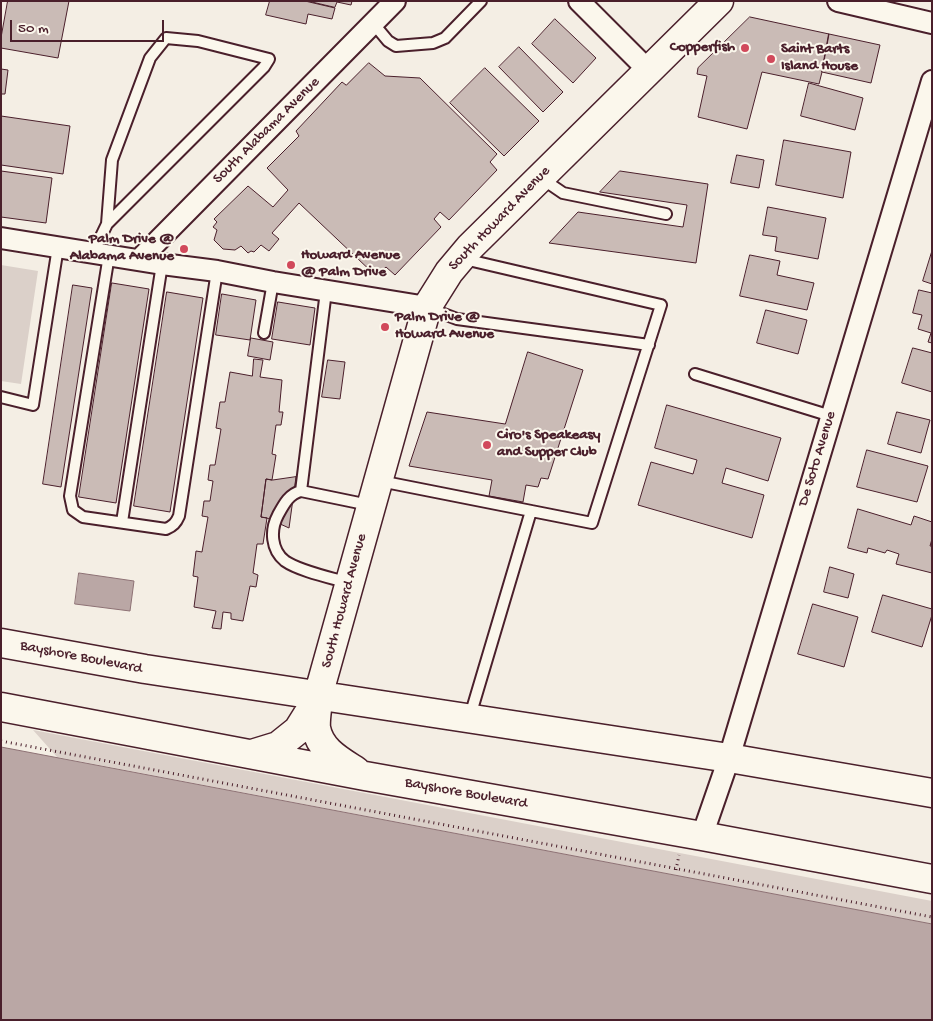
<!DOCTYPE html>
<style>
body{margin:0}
#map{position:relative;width:933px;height:1021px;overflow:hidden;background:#f4eee4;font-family:"Gochi Hand",sans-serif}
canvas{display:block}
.frame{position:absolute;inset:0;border:2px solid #4a1f2b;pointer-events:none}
.scale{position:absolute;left:10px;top:20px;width:154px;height:22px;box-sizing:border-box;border:2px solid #4a1f2b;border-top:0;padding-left:6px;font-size:15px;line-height:18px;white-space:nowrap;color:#4a1f2b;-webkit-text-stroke:4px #fbf7ec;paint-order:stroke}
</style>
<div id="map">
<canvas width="933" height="1021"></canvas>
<div class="frame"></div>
<div class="scale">50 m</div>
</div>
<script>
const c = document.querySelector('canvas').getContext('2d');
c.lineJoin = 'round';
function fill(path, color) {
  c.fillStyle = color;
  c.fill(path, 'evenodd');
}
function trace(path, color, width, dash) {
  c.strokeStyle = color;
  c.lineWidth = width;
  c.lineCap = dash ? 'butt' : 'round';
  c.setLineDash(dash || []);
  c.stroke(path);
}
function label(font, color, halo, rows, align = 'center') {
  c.font = font + ' "Gochi Hand",sans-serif';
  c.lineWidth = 4;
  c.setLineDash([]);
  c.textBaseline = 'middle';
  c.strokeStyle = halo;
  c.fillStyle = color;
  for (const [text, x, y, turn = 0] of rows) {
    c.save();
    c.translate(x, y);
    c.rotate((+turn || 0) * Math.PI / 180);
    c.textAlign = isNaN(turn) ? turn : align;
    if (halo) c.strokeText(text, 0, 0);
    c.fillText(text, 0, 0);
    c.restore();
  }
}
fill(new Path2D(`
 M1,265l37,6 -17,113 -20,-3z
 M33,730l899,171v23l-875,-167z`), '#dbd0c9');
const water = new Path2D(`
 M79,573l55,8 -4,30 -55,-7z
 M1,747l931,177v96h-931z`);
fill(water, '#baa7a5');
trace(water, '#8d7174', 1);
const building = new Path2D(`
 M8,1h61l-11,57 -57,-10v-10z
 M270,1h35l30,7 -3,11 -24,-5 -2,10 -40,-9z
 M308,1h44l-1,4 -14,-3 -2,5z
 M750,17l79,17 -7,38 -3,12 -57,-12 -15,57 -49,-12 9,-41 -10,-2 1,-6z
 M555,19l41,39 -23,25 -41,-39z
 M829,34l51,11 -9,38 -49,-11z
 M519,47l44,45 -20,20 -44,-45z
 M369,63l16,13 35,2 77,76 -7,8 7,8 -48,50 -9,-8 -6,7 7,8 -46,48 -9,-8 -10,9 -77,-73 -27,30 7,6 -10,12 -8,-6 -7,7 -3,-1 -3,2 -7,-7 -6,4 -12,-1 -9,-9 3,-10 -4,-3 4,-5 -3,-3 34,-33 25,21 15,-17 -21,-22 32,-32 -3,-5 46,-49 4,3z
 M485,68l54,53 -35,35 -54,-53z
 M1,69l7,1 -3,24h-4z
 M809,83l54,15 -8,32 -54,-14z
 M1,116l69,10 -7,48 -62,-9z
 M784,140l67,12 -8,46 -67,-13z
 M737,155l27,5 -5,28 -28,-5z
 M1,171l51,7 -6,45 -45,-6z
 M620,171l88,13 -12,79 -147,-20 29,-31 105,15 4,-22 -87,-13z
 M768,207l58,11 -8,41 -43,-8 2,-14 -14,-2z
 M932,251v33l-9,-3z
 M750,255l30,6 -3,14 37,8 -7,27 -67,-14z
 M112,283l37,6 -33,214 -37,-6z
 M73,285l19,3 -31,199 -18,-3z
 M919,290l13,3v50l-4,-1 3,-9 -13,-4 4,-14 -9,-2z
 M167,292l36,6 -33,214 -36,-6z
 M222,294l34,6 -6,40 -34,-5z
 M278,302l37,6 -5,37 -38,-6z
 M766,310l41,10 -9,34 -41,-11z
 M251,338l22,4 -3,18 -22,-4z
 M913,348l19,5v39l-30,-9z
 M528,352l55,18 -35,109 -7,-1 -3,9 -12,-2 -3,17 -34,-6 3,-16 -83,-14 18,-54 78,12z
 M254,359l9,1 -3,17 22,3 -3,32h4l-2,13h-5l-4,29 4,1 -4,25 -6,-1 -5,38 6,1 -4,26h-6l-4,29 5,2 -2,12 -6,-1 -7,35 -12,-2v-6l-8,-1 -2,17 -9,-1 4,-17 -22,-4 4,-30 -5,-1 3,-25 6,1 6,-35 -6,-1 2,-15h6l3,-20 -5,-1 2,-15h5l6,-36 -5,-1 4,-26h5l5,-30 22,4z
 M328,360l17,2 -5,37 -18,-2z
 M667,405l114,33 -13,43 -42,-13 -4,15 42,12 -12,43 -114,-33 13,-43 42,12 4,-14 -42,-12z
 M897,412l33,8 -9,33 -33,-9z
 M867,450l61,16 -11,36 -60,-15z
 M296,477l-7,51 -22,-10 -6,-1 5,-38 6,1z
 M858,509l53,16 3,-9 18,6v17l-2,7h2v27l-36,-9 3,-10 -12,-4 -2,3 -17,-5 -1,5 -19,-5z
 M830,567l24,7 -6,24 -24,-6z
 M883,595l49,14v6l-10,32 -50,-15z
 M813,604l45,13 -14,50 -46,-13z`);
fill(building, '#cabbb6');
trace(building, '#4a1f2b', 1);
const service = new Path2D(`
 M373,23l15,18 8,5 37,-3 12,-5 36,-37
 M541,178l22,15 103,21
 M93,253l14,-29 157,-157 5,-8 -71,-18 -32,-3 -16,20 -38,102 -5,64
 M109,255l-39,241 3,14 10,7 83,12c7,-3 10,-6 13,-13l38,-245
 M428,308l29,11 192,26
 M264,333l9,-51
 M695,374l136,42
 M1,397l32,8 25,-158
 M380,481l212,42 69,-218 -197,-46
 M301,491l25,-200
 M122,522l40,-258
 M349,583c-17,-5 -50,-12 -64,-22 -14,-11 -15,-31 -7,-46 6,-11 11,-21 23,-24l68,14
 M470,716l61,-205`);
const minor = new Path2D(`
 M579,1l69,69
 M838,1l94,22
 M1,238l161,26 55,7 56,11 154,25
 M139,260l256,-259
 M702,836l27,-78 203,-677`);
const secondary = new Path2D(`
 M1,643l144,26 584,89 203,35
 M1,707l364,69 337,60 230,43
 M252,754l26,-8 20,-16 20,-32
 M356,771c-17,-11 -36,-21 -40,-43 -1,-9 2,-22 2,-32l109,-389 22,-35 21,-25 249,-246`);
trace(service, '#4a1f2b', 14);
trace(minor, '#4a1f2b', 24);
trace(secondary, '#4a1f2b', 31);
trace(new Path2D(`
 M1,741l931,176
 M676,870l3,-15`), '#4a1f2b', 3, [1, 4]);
trace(service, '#fbf7ec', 10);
trace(minor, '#fbf7ec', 20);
trace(secondary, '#fbf7ec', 28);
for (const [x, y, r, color] of [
 [745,48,5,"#d1495b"],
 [771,59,5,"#d1495b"],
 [184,249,5,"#d1495b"],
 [291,265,5,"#d1495b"],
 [385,327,5,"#d1495b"],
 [487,445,5,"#d1495b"]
]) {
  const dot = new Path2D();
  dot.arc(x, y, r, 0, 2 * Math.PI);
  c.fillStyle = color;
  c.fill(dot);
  trace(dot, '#fbf7ec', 2);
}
label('bold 15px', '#4a1f2b', '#fbf7ec', [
 ["Copperfish",735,48,"right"],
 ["Saint Barts",781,50],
 ["Island House",781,67],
 ["Palm Drive @",174,240,"right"],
 ["Alabama Avenue",174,257,"right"],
 ["Howard Avenue",301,256],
 ["@ Palm Drive",301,273],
 ["Palm Drive @",395,318],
 ["Howard Avenue",395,335],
 ["Ciro's Speakeasy",497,436],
 ["and Supper Club",497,453]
], 'left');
label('15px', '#4a1f2b', '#fbf7ec', [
 ["South Alabama Avenue",267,131,-45],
 ["South Howard Avenue",500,219,-46],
 ["De Soto Avenue",818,459,-73],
 ["South Howard Avenue",345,601,-75],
 ["Bayshore Boulevard",81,658,11],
 ["Bayshore Boulevard",466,794,10]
]);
</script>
